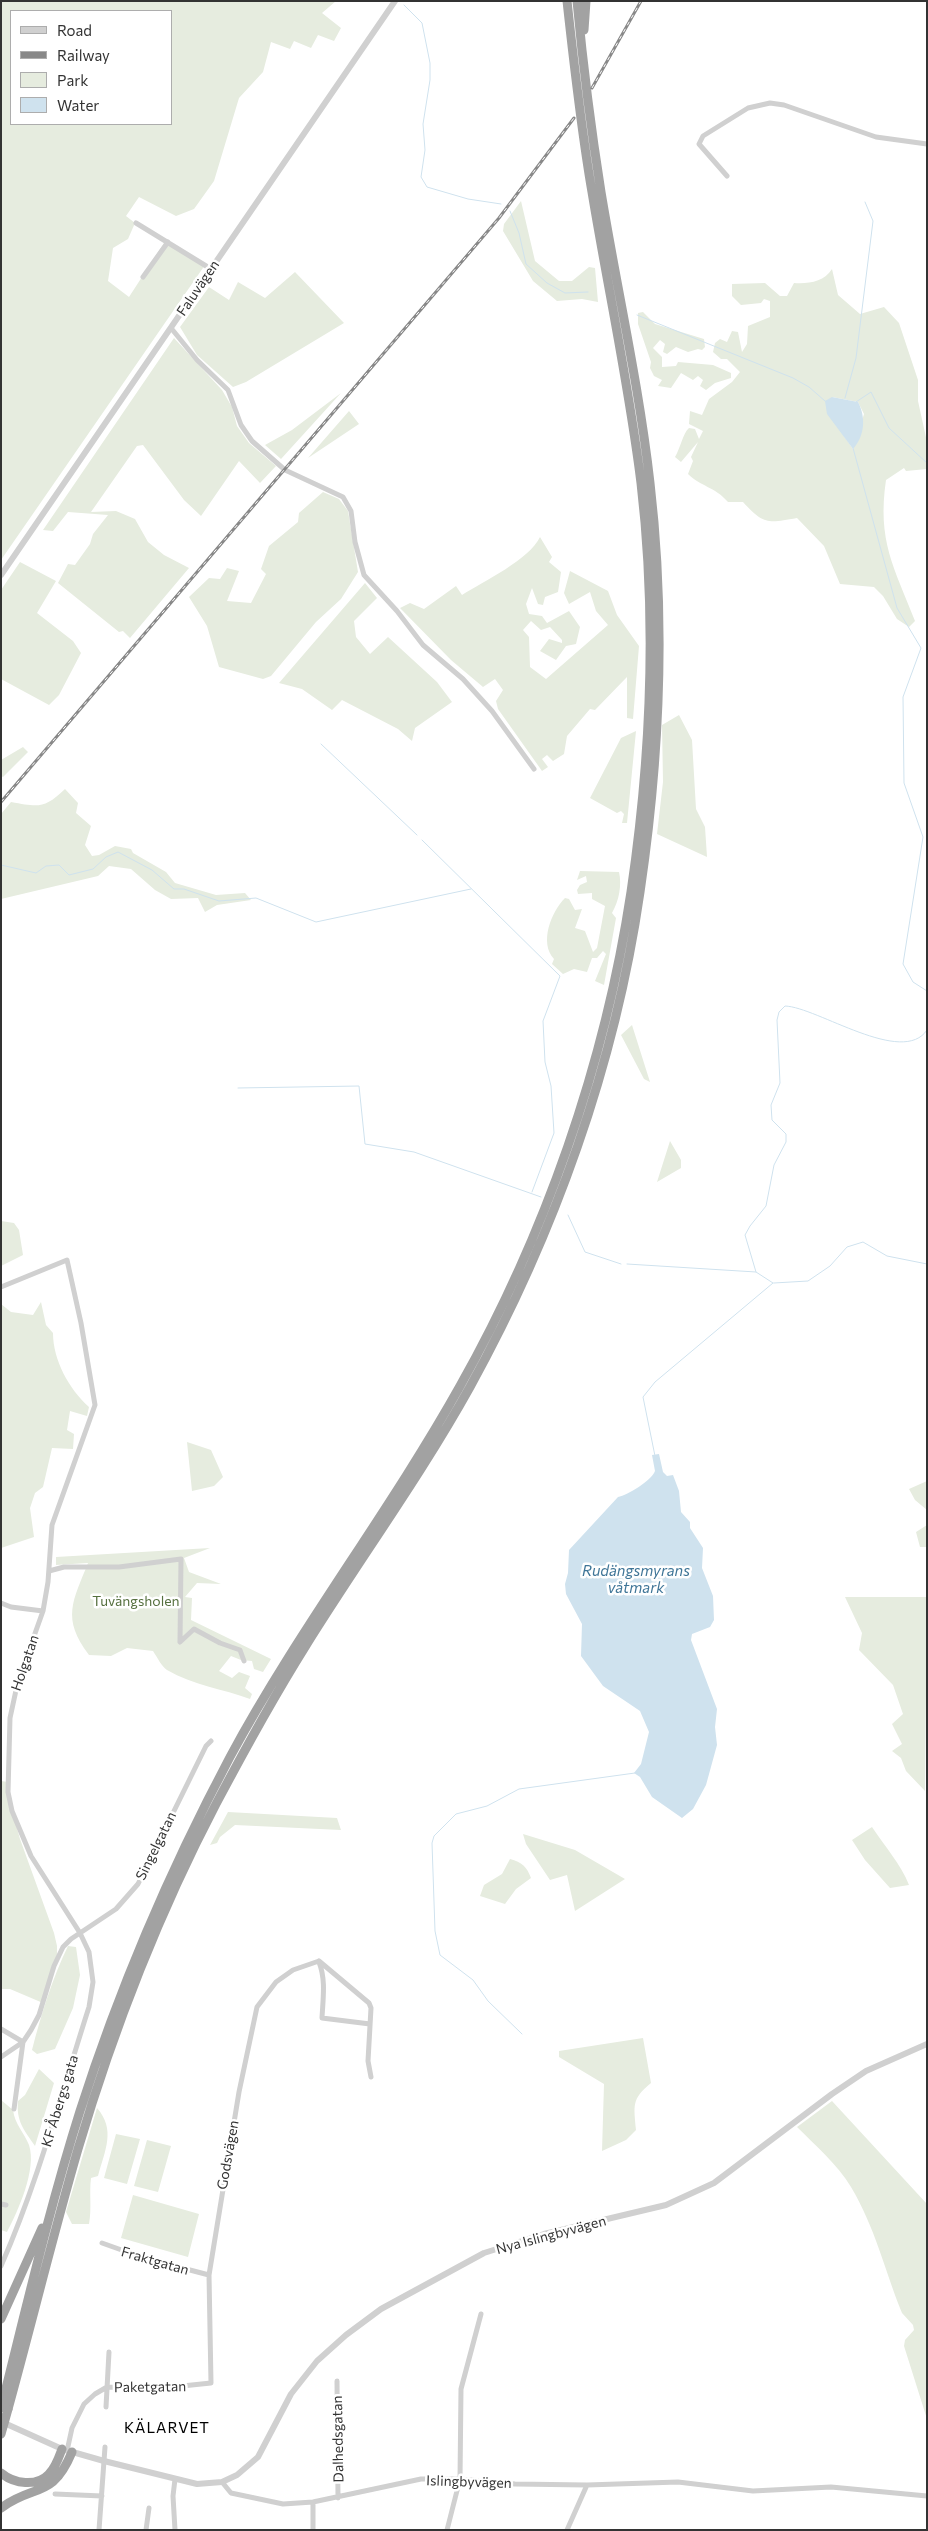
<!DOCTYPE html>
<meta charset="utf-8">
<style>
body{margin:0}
#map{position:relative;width:928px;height:2531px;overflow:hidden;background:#fff;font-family:Commissioner,sans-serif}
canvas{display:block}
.frame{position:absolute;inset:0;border:2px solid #333;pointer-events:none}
.legend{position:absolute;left:10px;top:10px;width:162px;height:115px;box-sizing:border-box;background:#fff;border:1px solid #adadad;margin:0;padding:6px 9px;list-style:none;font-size:15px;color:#333}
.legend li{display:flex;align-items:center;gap:10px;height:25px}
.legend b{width:25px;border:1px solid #adadad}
</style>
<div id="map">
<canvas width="928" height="2531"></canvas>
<div class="frame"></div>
<ul class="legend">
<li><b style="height:6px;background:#d0d0d0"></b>Road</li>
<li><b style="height:6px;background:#888"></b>Railway</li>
<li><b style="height:14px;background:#e6ecdf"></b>Park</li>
<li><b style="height:14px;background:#cfe2ee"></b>Water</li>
</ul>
</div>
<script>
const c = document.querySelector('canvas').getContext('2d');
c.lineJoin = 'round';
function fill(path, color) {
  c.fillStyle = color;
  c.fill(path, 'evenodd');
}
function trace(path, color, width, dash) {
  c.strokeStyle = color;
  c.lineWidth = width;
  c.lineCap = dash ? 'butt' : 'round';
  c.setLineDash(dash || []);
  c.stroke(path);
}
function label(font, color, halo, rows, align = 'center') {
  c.font = font + ' Commissioner,sans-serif';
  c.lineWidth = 5;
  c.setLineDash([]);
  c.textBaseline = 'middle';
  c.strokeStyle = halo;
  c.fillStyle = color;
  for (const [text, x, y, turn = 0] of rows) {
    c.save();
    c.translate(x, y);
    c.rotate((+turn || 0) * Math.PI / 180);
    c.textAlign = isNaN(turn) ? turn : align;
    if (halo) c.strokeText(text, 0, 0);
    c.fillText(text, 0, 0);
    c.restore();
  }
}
fill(new Path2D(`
 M1,1h335l-14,12 19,15 -7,13 -16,-6 -7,13 -17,-7 -4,8 -19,-7 -8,30 -24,26 -25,83 -20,28 -18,7 -37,-19 -13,19 9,7 -7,16 -15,9 -5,33 21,16 35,-54 41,22 -204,295zM11,11h160v113h-160z
 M521,201l14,60 24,20h13l17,-14 6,1 3,34 -16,-3 -25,2 -24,-20 -30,-50 1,-7z
 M832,269l6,26 22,19 24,-7 15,16 19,57v21l9,41v27l-21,2 -2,-3 -18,12c-9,61 8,87 29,141l-6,6 -12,-8 -14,-23 -9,-9 -34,-3 -16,-38 -27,-28c-29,5 -33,7 -54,-16h-15c-14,-16 -27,-15 -40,-28l5,-13 -2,-4 7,-15 -17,20 -6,-5c5,-8 8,-24 14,-29l6,1 4,10 4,-8 -14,-7 1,-13 12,4 7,-16 23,-17 8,-10 -13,-13h-6l-8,-7 2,-9 5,-4 7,3 5,-11 6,1 4,20 5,-8 1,-18 22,-9v-16l-6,-2 -3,4 -20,2 -9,-9v-12l33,-1 15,13h7l7,-13c14,1 30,-1 38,-14zM832,397l26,5 6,12 -11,35 -11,-16z
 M295,272l49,51 -98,59 -13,5 -36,-32 -17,-28 29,-40 20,13 9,-18 27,16z
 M643,312l12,12 49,15 1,8 -3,3 -4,-1 -10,3 -12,-5 -9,7 -4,-2 2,-8 -5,-4 -7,8 9,9v10l14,-1 2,-4 35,3 18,8v5l-16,5 -9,7 -6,-4 3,-6 -5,-4 -5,4 -12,-7 -10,15 -13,-2 4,-6 -8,-4 -4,-8 1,-6 -13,-38v-11z
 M174,338l48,52 10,17 5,19 12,17 27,23 -16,17 -21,-22 -38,55 -17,-16 -41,-55 -6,1 -46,66 25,-1 19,8 13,23 16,13 25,13 -59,70 -7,-7 -4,1 -61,-49 10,-19 7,1 15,-21 3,-10 15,-19 -40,-3 -15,19 -10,-1z
 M341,393l-60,66 -16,-14 27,-15z
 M349,411l10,13 -51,34z
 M323,492l16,7 9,12 10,61 -17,27 -25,23 -45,54 -8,3 -44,-12 -12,-41 -18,-29 20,-19 11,1 7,-11 12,3 -12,30 24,2 15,-29 -5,-5 8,-23 29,-24 1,-9z
 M540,537l12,20 -3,5 12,10 -3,20 -13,5 -2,8 -5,-1 -6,-16 -6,16 3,10 13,2 5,7 22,-12 11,16 -4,17 -10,2 -10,14 -16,-9 9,-12 13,4v-3l-12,-13 -9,3 -10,-9 -8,9 6,7 1,30 16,12 62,-54 -12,-14 -6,-19 -21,12 -5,-11 6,-22 38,20 9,24 22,31 -6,73 -6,-1v-41l-32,33 -5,-1 -23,27 -3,18 -11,7 -6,-6 -5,4 6,8 -6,4 -44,-62 -2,-8 7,-11 -8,-11 -12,8 -32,-27 -51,-52 10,-5 14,6 32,-23 6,9c22,-14 67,-35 78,-58z
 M20,562l36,19 -19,32 36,28 8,12 -22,42 -10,10 -48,-26v-89z
 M365,583l12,15 -23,23 2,16 14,17 18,-17 49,45 15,20 -37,26 -3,13 -14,-12 -56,-29 -10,10 -30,-21 -23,-6z
 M679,715l13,25 4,69 9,18 2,30 -50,-23 6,-52 -1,-57z
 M636,731l-9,92h-5l2,-9 -3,-3 -4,2 -27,-15 31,-60z
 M23,747l5,5 -25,25 -2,-1v-16z
 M65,789l13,14 -2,10 15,13 -6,19 7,11 7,-1 16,-9 16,3 2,4 33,19 9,11 41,12 29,-2 6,7 -34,5 -12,7 -7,-14 -27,1 -16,-9 -24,-21 -22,-3 -11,10 -97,23v-85l10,-12c28,5 33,7 54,-13z
 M580,871l39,1c3,13 0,29 -7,41l4,5 -12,67 -9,-4 11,-27 -3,-3 -6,7h-5l-5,14 -13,-3 -11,5 -11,-10 2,-5c-15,-16 -3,-47 11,-61l4,1 6,11 7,-1 -7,19 10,3 8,21 4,-4 8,-42 -13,-7v-6l-14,1 -1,-4 3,-5 7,-3 -1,-6 -9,4z
 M632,1025l18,57 -6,-3 -23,-44z
 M670,1141l11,19v8l-24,14z
 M1,1221l13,2 5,7 4,25 -22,11z
 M41,1302l5,23 7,8c0,27 16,56 36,74l-2,9 -17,-5 -3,19 7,4 -1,15 -21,-1 -9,39 -8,6 -5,15 4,29 -33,11v-244l10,8 22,3z
 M187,1442l24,8 12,27 -9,9 -22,5z
 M927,1481v29l-12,-10 -6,-11z
 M927,1525v22h-7l-4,-15z
 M210,1548l-26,10 5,14 32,12 -24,-1 -12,14 7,1 -1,22 80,39 -8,13 -9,-3 -2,-8 -11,-1 -10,-4 -12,15 13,7 7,-6 11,4 -5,12 7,6 -2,5c-27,-10 -57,-14 -83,-29 -5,-3 -10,-13 -14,-19l-26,-3 -16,8 -22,-1c-28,-37 -16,-54 -1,-92l-32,2v-8z
 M845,1597h82l-2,194 -19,-20 -5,-13 -9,-7 10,-7 -10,-20 11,-10 -10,-29 -34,-35 3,-17z
 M1,1781l7,1 4,29 8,28 34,94 3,13v9l-14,48 -33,-14h-9z
 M228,1812l109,6 4,12 -106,-5 -15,12 -3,6 -7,2z
 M872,1827c13,20 29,37 37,58l-19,3 -25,-28 -13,-20z
 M523,1834l52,16 50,29 -50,32 -8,-36 -17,5 -24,-36z
 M510,1859c12,3 17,8 21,19l-15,11 -11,15 -25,-8 4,-11 18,-11z
 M68,1946l8,1 4,28 -7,33 -18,41 -18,5 -5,-4c9,-35 20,-71 36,-104z
 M643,2038l8,45c-20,16 -17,23 -15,47l-10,10 -24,11 2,-67 -45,-27v-6z
 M39,2069l15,14 -19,63c-11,-16 -19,-25 -17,-45l7,-6z
 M1,2100l12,10c2,15 11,22 16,35 8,24 -11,66 -22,87l-6,-2z
 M832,2101l95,103v215l-23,-73 1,-6 9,-10 -1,-5 -11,-12c-17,-42 -27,-86 -51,-126 -14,-23 -35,-41 -54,-60z
 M97,2108c19,22 8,42 1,68l-7,2c-2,15 1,30 -2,46h-17l-6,-12z
 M116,2134l24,5 -13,45 -23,-6z
 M147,2140l24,6 -13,46 -24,-6z
 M133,2195l66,19 -11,43 -67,-19z`), '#e6ecdf');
fill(new Path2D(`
 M832,397l26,5c8,15 7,34 -5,47l-26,-35 -2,-13z
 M659,1454l4,18 4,4 6,-1 6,16 2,21 9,10v6l13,20 -1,20 11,28 1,24 -4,7 -18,7 -1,6 26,69 -2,18 2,18 -11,40 -13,24 -11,9 -30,-21 -12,-20 -6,-4 7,-9 8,-32 -9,-21 -37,-25 -22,-30 1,-32 -16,-30 -1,-10 3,-11 1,-23 49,-53c10,-2 33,-16 37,-26l-3,-16z`), '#cfe2ee');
trace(new Path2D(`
 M404,5l18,18 8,40v17l-7,44 2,26 -4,27 6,10 41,12 33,5
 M510,211l9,22 7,31 21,19 18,10 23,-1
 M637,315l156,63 16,9 16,14
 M845,398l11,-40 17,-137 -8,-19
 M856,402l15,-10 18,36 38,35
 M853,448l44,160 24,40 -18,49 1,86 19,54 -20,127 10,18 14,9
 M321,744l96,91
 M422,840l138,136 -17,45 2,41 6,24 3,47 -22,59
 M1,865l35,8 10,-7 13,-1 10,10 24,-6 13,-12 12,-5 34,18 22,19h10l35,12 37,-3 60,24 155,-33
 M238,1088l121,-2 6,58 49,8 127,45
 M568,1215l17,37 36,12
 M627,1264l129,8 17,11
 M756,1272l-11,-37 5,-9 16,-20 8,-41 12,-23v-8l-14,-14 -1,-15 9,-22 -3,-63 2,-8 6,-6c32,1 118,61 142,24
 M774,1283l34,-2 22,-15 17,-19 16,-5 24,14 40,8
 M655,1456l-12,-59 12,-15 118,-99
 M522,2034l-34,-33 -15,-21 -33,-25 -5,-24 -3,-88 2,-7 22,-22 31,-8 32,-17 116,-16`), '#cfe2ee', 1);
trace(new Path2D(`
 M727,176l-28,-32 4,-8 45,-28 22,-5 14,2 92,32 51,7
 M136,223l75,46
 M143,277l25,-35
 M171,328l26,32 31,30 13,35 11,16 33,29 58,27 8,14 4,31 9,33 33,36 26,34 40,34 29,32 42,58
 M1,1287l66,-27 14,63 14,82 -43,120 -4,57 -5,29 -25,70 -8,37 -2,74 4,19 19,45 49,77 9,19 4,30 -4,25c-28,87 -51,175 -88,259
 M49,1571l15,-4h55l62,-8 -1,83
 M1,1603l10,4 32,4
 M180,1642l14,-13 26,14 20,7 4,11
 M319,1961l50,42 2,5 -3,53 3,16
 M319,1962c7,18 4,36 3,56l48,6
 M1,2029l22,13 -9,67
 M1,2057l22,-15 8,-12 8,-15 15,-49 9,-19 8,-8 45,-30 22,-25 68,-138 5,-5
 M1,2204l5,1
 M102,2243l42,15 65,17
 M337,2381l1,117
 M106,2407l3,-55
 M67,2451l5,-23 12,-24 11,-10 12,-7 56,1 48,-5 -2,-108 30,-183 18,-85 19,-25 17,-12 26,-9
 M222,2482l9,11 52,11 30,-2 108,-23h39l55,5 72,1 91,-3 75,9 78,-4 96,9
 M55,2494l47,2
 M313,2502v28
 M99,2530l6,-83
 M146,2530l3,-22
 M175,2530l-2,-34 2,-17
 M447,2530l13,-51 1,-90 20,-75
 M567,2530l20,-45`), '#d0d0d0', 5);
trace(new Path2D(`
 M1,575l394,-574
 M2,2422l60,27 42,12 93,23 25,-2 15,-7 21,-18 33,-63 26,-33 29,-26 35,-26 103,-56 60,-19 122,-29 48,-22 118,-89 34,-23 61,-27`), '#d0d0d0', 6);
trace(new Path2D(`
 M584,30l2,-29
 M1,2319l41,-91
 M1,2408c25,-99 48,-199 79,-297 39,-122 90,-241 150,-354 69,-128 159,-244 230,-371 85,-151 145,-322 171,-494 20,-135 26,-273 10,-409 -12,-98 -33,-194 -49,-291 -11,-63 -18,-127 -25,-191
 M8,2409c24,-87 45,-174 70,-260 35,-118 81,-236 138,-345 28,-53 57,-106 89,-157 54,-87 115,-170 165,-260 84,-152 145,-322 170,-495 20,-135 26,-272 10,-409 -11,-98 -33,-194 -49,-291 -10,-63 -18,-127 -24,-191
 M1,2473c13,11 36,14 48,1 7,-7 10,-17 13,-25
 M1,2508c34,-25 51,-8 71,-56`), '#a2a2a2', 9);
const rail = new Path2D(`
 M592,88l49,-87
 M1,802l498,-584 75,-100`);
trace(rail, '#888', 3);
trace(rail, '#fff', 1, [4]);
trace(new Path2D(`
 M1,2434l7,-25`), '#a2a2a2', 9);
label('14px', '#333', '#fff', [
 ["Faluvägen",198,288,-56],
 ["Holgatan",25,1663,-71],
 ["Singelgatan",156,1846,-64],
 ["KF Åbergs gata",60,2101,-73],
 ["Godsvägen",228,2155,-80],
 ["Nya Islingbyvägen",551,2235,-15],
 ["Fraktgatan",155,2261,16],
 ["Paketgatan",150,2387,-1],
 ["Dalhedsgatan",338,2439,-91],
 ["Islingbyvägen",469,2482,2]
]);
label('14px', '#56703f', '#fff', [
 ["Tuvängsholen",136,1601]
]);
label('italic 15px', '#3f7597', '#fff', [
 ["Rudängsmyrans",636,1571],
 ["våtmark",636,1588]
]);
c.letterSpacing = '1px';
label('15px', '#000', '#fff', [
 ["KÄLARVET",167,2428]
]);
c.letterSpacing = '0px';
</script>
